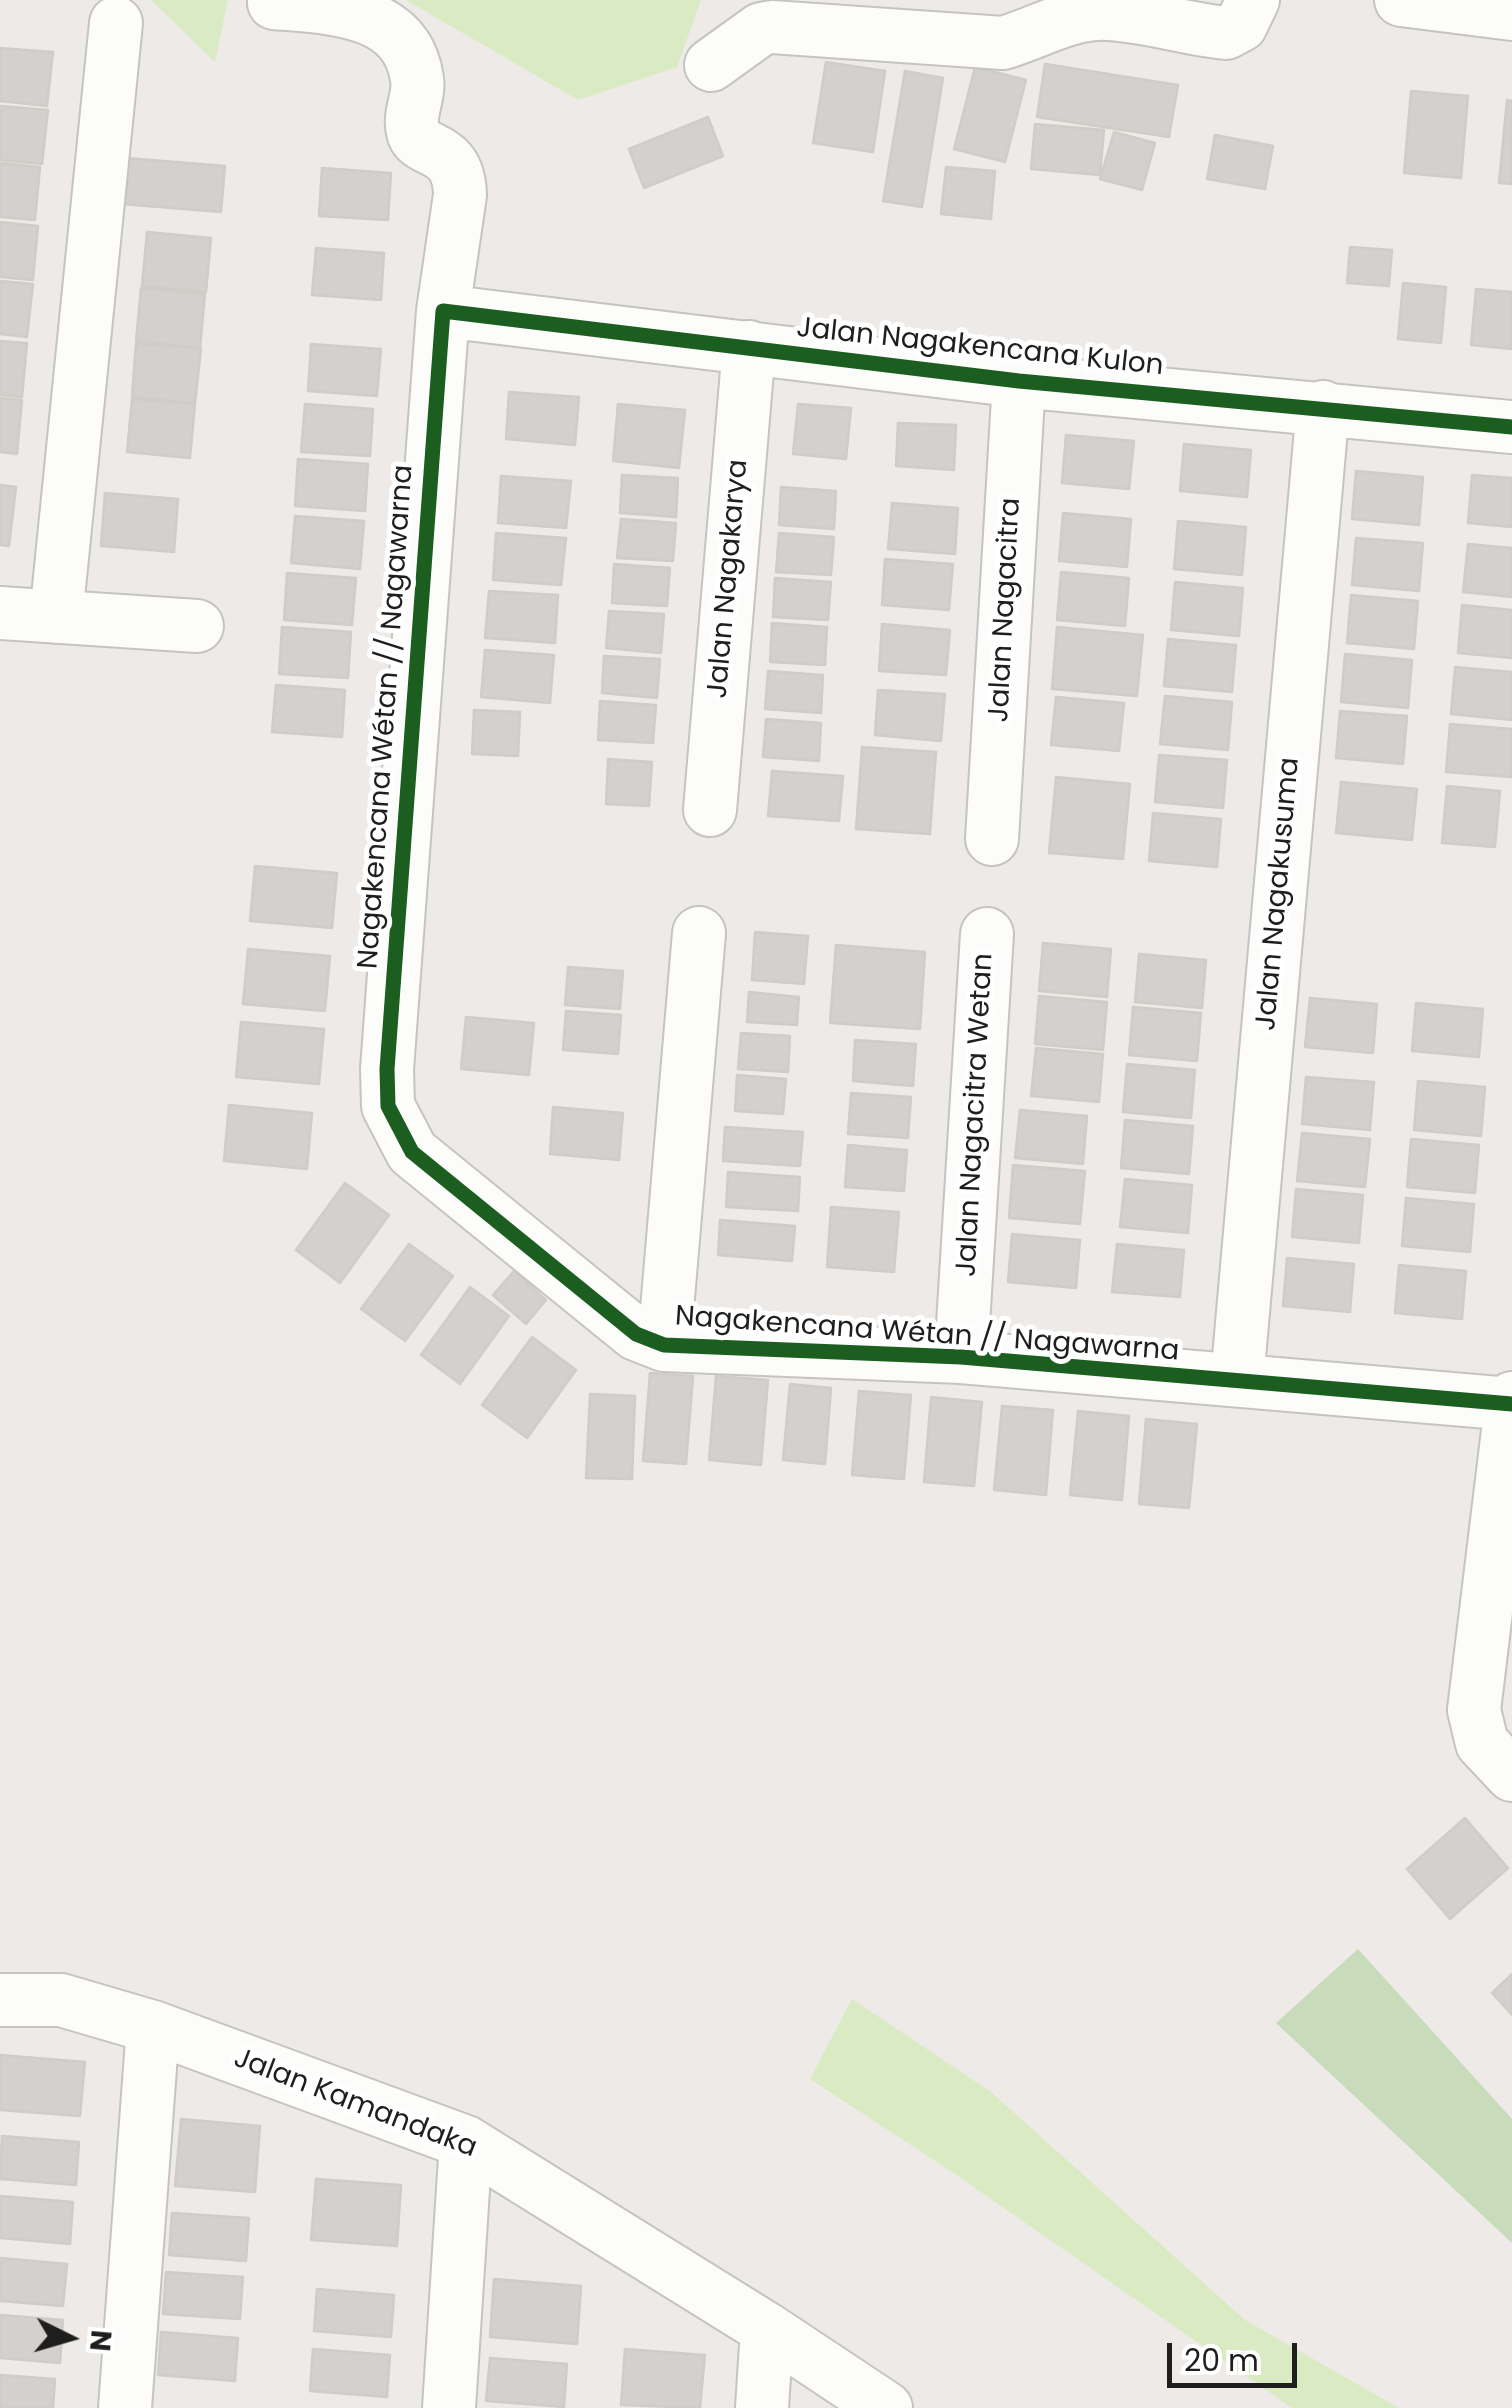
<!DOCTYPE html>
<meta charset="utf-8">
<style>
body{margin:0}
#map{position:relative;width:1512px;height:2408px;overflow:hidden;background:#edeae7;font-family:Poppins,sans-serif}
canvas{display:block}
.north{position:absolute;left:20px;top:2288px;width:100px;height:100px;-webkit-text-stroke:8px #fff;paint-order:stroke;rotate:95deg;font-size:28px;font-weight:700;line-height:40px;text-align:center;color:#1e1e1e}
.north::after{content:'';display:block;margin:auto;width:35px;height:45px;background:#1e1e1e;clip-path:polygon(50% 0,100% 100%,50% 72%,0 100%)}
.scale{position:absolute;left:1167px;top:2343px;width:130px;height:45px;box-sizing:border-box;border:5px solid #1e1e1e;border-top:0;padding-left:12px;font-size:30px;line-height:35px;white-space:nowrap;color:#1e1e1e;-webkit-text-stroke:8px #fff;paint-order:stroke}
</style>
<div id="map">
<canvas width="1512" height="2408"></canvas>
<div class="north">N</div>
<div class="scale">20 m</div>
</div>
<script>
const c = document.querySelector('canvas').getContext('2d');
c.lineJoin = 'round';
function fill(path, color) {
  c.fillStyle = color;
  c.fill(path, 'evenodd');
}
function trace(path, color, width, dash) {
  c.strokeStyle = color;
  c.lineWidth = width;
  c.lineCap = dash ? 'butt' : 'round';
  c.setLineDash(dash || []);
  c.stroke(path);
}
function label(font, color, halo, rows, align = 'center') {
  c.font = font + ' Poppins,sans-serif';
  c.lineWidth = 10;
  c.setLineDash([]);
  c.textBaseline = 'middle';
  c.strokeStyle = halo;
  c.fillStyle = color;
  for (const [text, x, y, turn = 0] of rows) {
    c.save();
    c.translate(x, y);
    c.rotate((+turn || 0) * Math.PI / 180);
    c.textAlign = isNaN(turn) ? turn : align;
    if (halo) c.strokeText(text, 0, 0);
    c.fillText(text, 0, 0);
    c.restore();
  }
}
fill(new Path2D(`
 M151,0h77l-13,62z
 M406,0h295l-24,67 -99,33z
 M852,1999l139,93 254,228 154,88h-107l-340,-236 -142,-93z`), '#daebc4');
fill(new Path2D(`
 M1358,1949l154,170v124l-236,-220z`), '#c8dcbb');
const building = new Path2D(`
 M0,48l53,4 -6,54 -47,-5z
 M826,62l59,9 -12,81 -60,-9z
 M1045,64l133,21 -9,52 -132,-20z
 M975,67l51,13 -21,82 -51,-13z
 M905,71l38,7 -21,129 -39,-6z
 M1411,91l57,5 -7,82 -57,-5z
 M1507,100l5,1v83l-13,-1z
 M0,106l48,4 -6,54 -42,-4z
 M708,117l15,39 -79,32 -15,-39z
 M1035,124l69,6 -4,45 -69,-6z
 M1114,132l41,11 -13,47 -42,-11z
 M1215,135l58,11 -8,43 -58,-10z
 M126,158l99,8 -4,46 -99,-8z
 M0,163l40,4 -5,53 -35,-3z
 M946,167l49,4 -4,48 -50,-5z
 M322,168l69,5 -3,47 -69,-4z
 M0,222l38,4 -5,54 -33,-3z
 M147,232l64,6 -5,54 -64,-6z
 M1350,247l42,3 -3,36 -42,-3z
 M316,248l68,5 -3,47 -69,-5z
 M0,281l33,3 -6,53 -27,-3z
 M1403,283l43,4 -5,56 -43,-4z
 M141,288l64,6 -5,54 -64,-7z
 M1476,289l36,3v57l-41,-4z
 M0,341l27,2 -5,54 -22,-2z
 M136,343l65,6 -6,54 -63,-6z
 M311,344l70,5 -4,47 -69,-5z
 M509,392l70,5 -4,48 -69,-6z
 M0,398l22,2 -5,54 -17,-2z
 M132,399l63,5 -5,54 -63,-6z
 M305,404l68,5 -3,47 -69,-4z
 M618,404l67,6 -6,58 -66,-7z
 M798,404l53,4 -5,51 -53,-5z
 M898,423l58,2 -2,45 -58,-4z
 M1066,435l68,6 -5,48 -67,-6z
 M1184,444l67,6 -4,47 -67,-6z
 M298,459l70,5 -3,47 -70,-5z
 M1356,471l67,6 -4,48 -67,-6z
 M622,475l56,3 -2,39 -56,-4z
 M1472,475l40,3v49l-44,-4z
 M501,476l70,5 -5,47 -68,-5z
 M0,485l16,2 -7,59 -9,-1z
 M781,487l55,4 -2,38 -55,-4z
 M105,493l73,6 -4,53 -73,-6z
 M892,503l66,5 -3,46 -67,-5z
 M1063,513l68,6 -4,48 -68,-6z
 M295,516l69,5 -4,48 -69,-6z
 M621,519l55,4 -3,38 -56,-3z
 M1178,521l68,6 -4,48 -68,-6z
 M496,533l70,5 -5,47 -68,-5z
 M779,533l55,4 -3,38 -55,-3z
 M1356,538l67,5 -4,48 -67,-6z
 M1468,544l44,4v49l-49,-5z
 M885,559l68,5 -4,46 -67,-5z
 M614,564l56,4 -3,38 -55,-3z
 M1061,572l68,6 -4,48 -68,-6z
 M287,573l69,5 -4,47 -68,-5z
 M775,578l56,4 -3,38 -55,-3z
 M1175,582l68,6 -4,48 -68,-6z
 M489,591l69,4 -3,48 -70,-5z
 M1351,595l67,6 -4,48 -67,-6z
 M1462,605l50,5v48l-54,-5z
 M609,611l55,3 -3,39 -55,-5z
 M772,623l55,4 -2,38 -55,-3z
 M882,624l68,6 -4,45 -67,-4z
 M282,627l69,5 -3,46 -69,-4z
 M1057,627l86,8 -6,61 -85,-7z
 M1168,639l68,6 -4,47 -68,-6z
 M485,650l69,5 -4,48 -69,-6z
 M1345,654l67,6 -4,48 -67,-6z
 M604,656l56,3 -3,39 -55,-5z
 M1455,667l57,5v48l-61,-6z
 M768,671l55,4 -2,38 -56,-4z
 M276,685l69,5 -3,47 -70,-5z
 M878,690l67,4 -4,47 -66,-6z
 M1165,696l67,6 -4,48 -68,-6z
 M1056,697l68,6 -5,48 -68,-6z
 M600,701l56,4 -3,38 -55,-3z
 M474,710l46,2 -2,44 -46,-2z
 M1340,711l67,5 -4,48 -67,-6z
 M766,719l55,4 -2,38 -56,-4z
 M1450,724l62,5v48l-66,-5z
 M862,747l74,5 -6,82 -74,-5z
 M1159,755l68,5 -4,48 -68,-6z
 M608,759l44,3 -3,44 -43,-2z
 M772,771l71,5 -4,45 -71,-5z
 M1056,777l74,7 -7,75 -74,-6z
 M1341,782l76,7 -5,51 -76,-7z
 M1447,786l53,5 -5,56 -53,-4z
 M1153,813l68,6 -4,48 -68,-6z
 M255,866l82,7 -5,55 -82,-7z
 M755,932l53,4 -4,48 -52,-4z
 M1043,943l68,6 -4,48 -68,-6z
 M836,945l89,7 -5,77 -90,-6z
 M248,949l82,7 -5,55 -82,-7z
 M1139,954l67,6 -4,48 -67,-6z
 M568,967l55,4 -3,38 -55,-4z
 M749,992l50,5 -2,28 -50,-3z
 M1039,996l68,6 -4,48 -68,-6z
 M1310,998l67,6 -4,49 -68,-6z
 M1416,1003l67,6 -4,48 -67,-6z
 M1133,1007l68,6 -4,48 -68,-6z
 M566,1011l55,4 -3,39 -55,-4z
 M466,1017l68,6 -5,52 -68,-6z
 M241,1022l83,7 -5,55 -83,-7z
 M741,1033l49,3 -2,36 -50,-3z
 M855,1040l61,4 -3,42 -60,-5z
 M1036,1048l67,6 -4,48 -68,-6z
 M1127,1064l68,6 -4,48 -68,-6z
 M737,1075l49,4 -3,35 -48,-3z
 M1306,1077l68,5 -4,48 -68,-6z
 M1418,1081l67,6 -4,49 -67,-6z
 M851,1093l60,4 -3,41 -60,-4z
 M229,1105l83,8 -5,56 -83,-8z
 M553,1107l70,6 -4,47 -69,-6z
 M1020,1110l67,6 -4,48 -68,-6z
 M1125,1120l68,6 -4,48 -68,-6z
 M725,1127l78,5 -3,34 -77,-5z
 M1302,1133l68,6 -5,48 -68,-6z
 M1411,1139l68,6 -4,48 -68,-6z
 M848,1145l59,5 -3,41 -59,-4z
 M1013,1165l72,6 -5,53 -71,-6z
 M728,1172l72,5 -2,34 -72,-4z
 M1125,1179l67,6 -4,48 -68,-6z
 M345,1183l44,32 -49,68 -44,-33z
 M1296,1189l67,6 -4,48 -67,-6z
 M1406,1198l68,6 -4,48 -68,-6z
 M831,1207l68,5 -5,60 -67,-5z
 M720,1220l75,6 -3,35 -74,-6z
 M1012,1234l68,6 -4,48 -68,-6z
 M409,1244l44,32 -48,65 -44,-32z
 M1117,1244l67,6 -4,47 -68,-5z
 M1287,1258l67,6 -4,48 -67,-6z
 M1399,1265l67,6 -4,48 -67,-6z
 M514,1271l32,29 -20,24 -33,-29z
 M470,1287l39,29 -49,68 -39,-29z
 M532,1337l44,33 -49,68 -45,-33z
 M650,1373l43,3 -7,88 -43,-3z
 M716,1376l52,4 -7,85 -52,-5z
 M790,1384l41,4 -6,76 -42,-4z
 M859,1391l52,4 -7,84 -52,-4z
 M590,1394l45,2 -3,83 -46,-1z
 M931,1397l51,5 -8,84 -50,-4z
 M1002,1406l51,4 -7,85 -52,-5z
 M1078,1411l51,5 -7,84 -52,-5z
 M1146,1419l51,5 -8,84 -50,-4z
 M1465,1818l43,50 -58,51 -43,-50z
 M1512,1974v41l-20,-22z
 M0,2055l85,7 -5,54 -80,-6z
 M181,2119l79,7 -5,66 -80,-6z
 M2,2136l77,6 -3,43 -76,-6z
 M316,2179l85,6 -4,61 -86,-6z
 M0,2196l73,6 -3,42 -70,-6z
 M172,2213l77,5 -3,43 -77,-6z
 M0,2258l67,6 -4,42 -63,-5z
 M166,2272l77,5 -3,42 -77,-5z
 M494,2279l87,7 -4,58 -87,-7z
 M317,2289l77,6 -3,42 -77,-6z
 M0,2315l63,5 -3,43 -60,-5z
 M161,2332l77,6 -3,43 -77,-6z
 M313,2349l77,6 -3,42 -77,-6z
 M625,2349l80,6 -5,53 -79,-3z
 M490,2358l77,6 -3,43 -78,-6z
 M0,2375l55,4 -2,29h-53z`);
fill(building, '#d3d0ce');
trace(building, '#d0ccc8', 2.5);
const minor = new Path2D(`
 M1401,0l111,14
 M274,3c56,5 133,5 143,76 3,17 -9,35 -4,53 5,23 46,10 47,63l-17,116 -56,758 1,37 24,46 224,182 28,11 297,12 551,47
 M711,65l50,-36 11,-2 231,16c35,-10 67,-31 105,-29 39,2 78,15 118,19l15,-8 12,-25
 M443,311l576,70 493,46
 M0,613l197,13
 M56,617l60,-594
 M710,810l39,-463
 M992,839l27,-458
 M664,1345l35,-412
 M961,1357l26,-423
 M1237,1380l86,-973
 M1512,1398l-38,312 8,33 30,32
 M0,2000h61l92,27 313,115 301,187 119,79
 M125,2408l28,-381
 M449,2408l17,-266
 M762,2408l5,-79`);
trace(minor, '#c5c4c3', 56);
trace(minor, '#fcfcfb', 52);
trace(new Path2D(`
 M1512,427l-493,-46 -576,-70 -56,758 1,37 24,46 224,182 28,11 297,12 551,47`), '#1b5e20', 15);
label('28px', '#1e1e1e', '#fff', [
 ["Jalan Nagakencana Kulon",980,348,6],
 ["Jalan Nagakarya",729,579,-85],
 ["Jalan Nagacitra",1006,610,-87],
 ["Nagakencana Wétan // Nagawarna",387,717,-86],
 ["Jalan Nagakusuma",1279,894,-85],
 ["Jalan Nagacitra Wetan",976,1115,-87],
 ["Nagakencana Wétan // Nagawarna",927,1335,4],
 ["Jalan Kamandaka",355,2104,21]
]);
</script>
